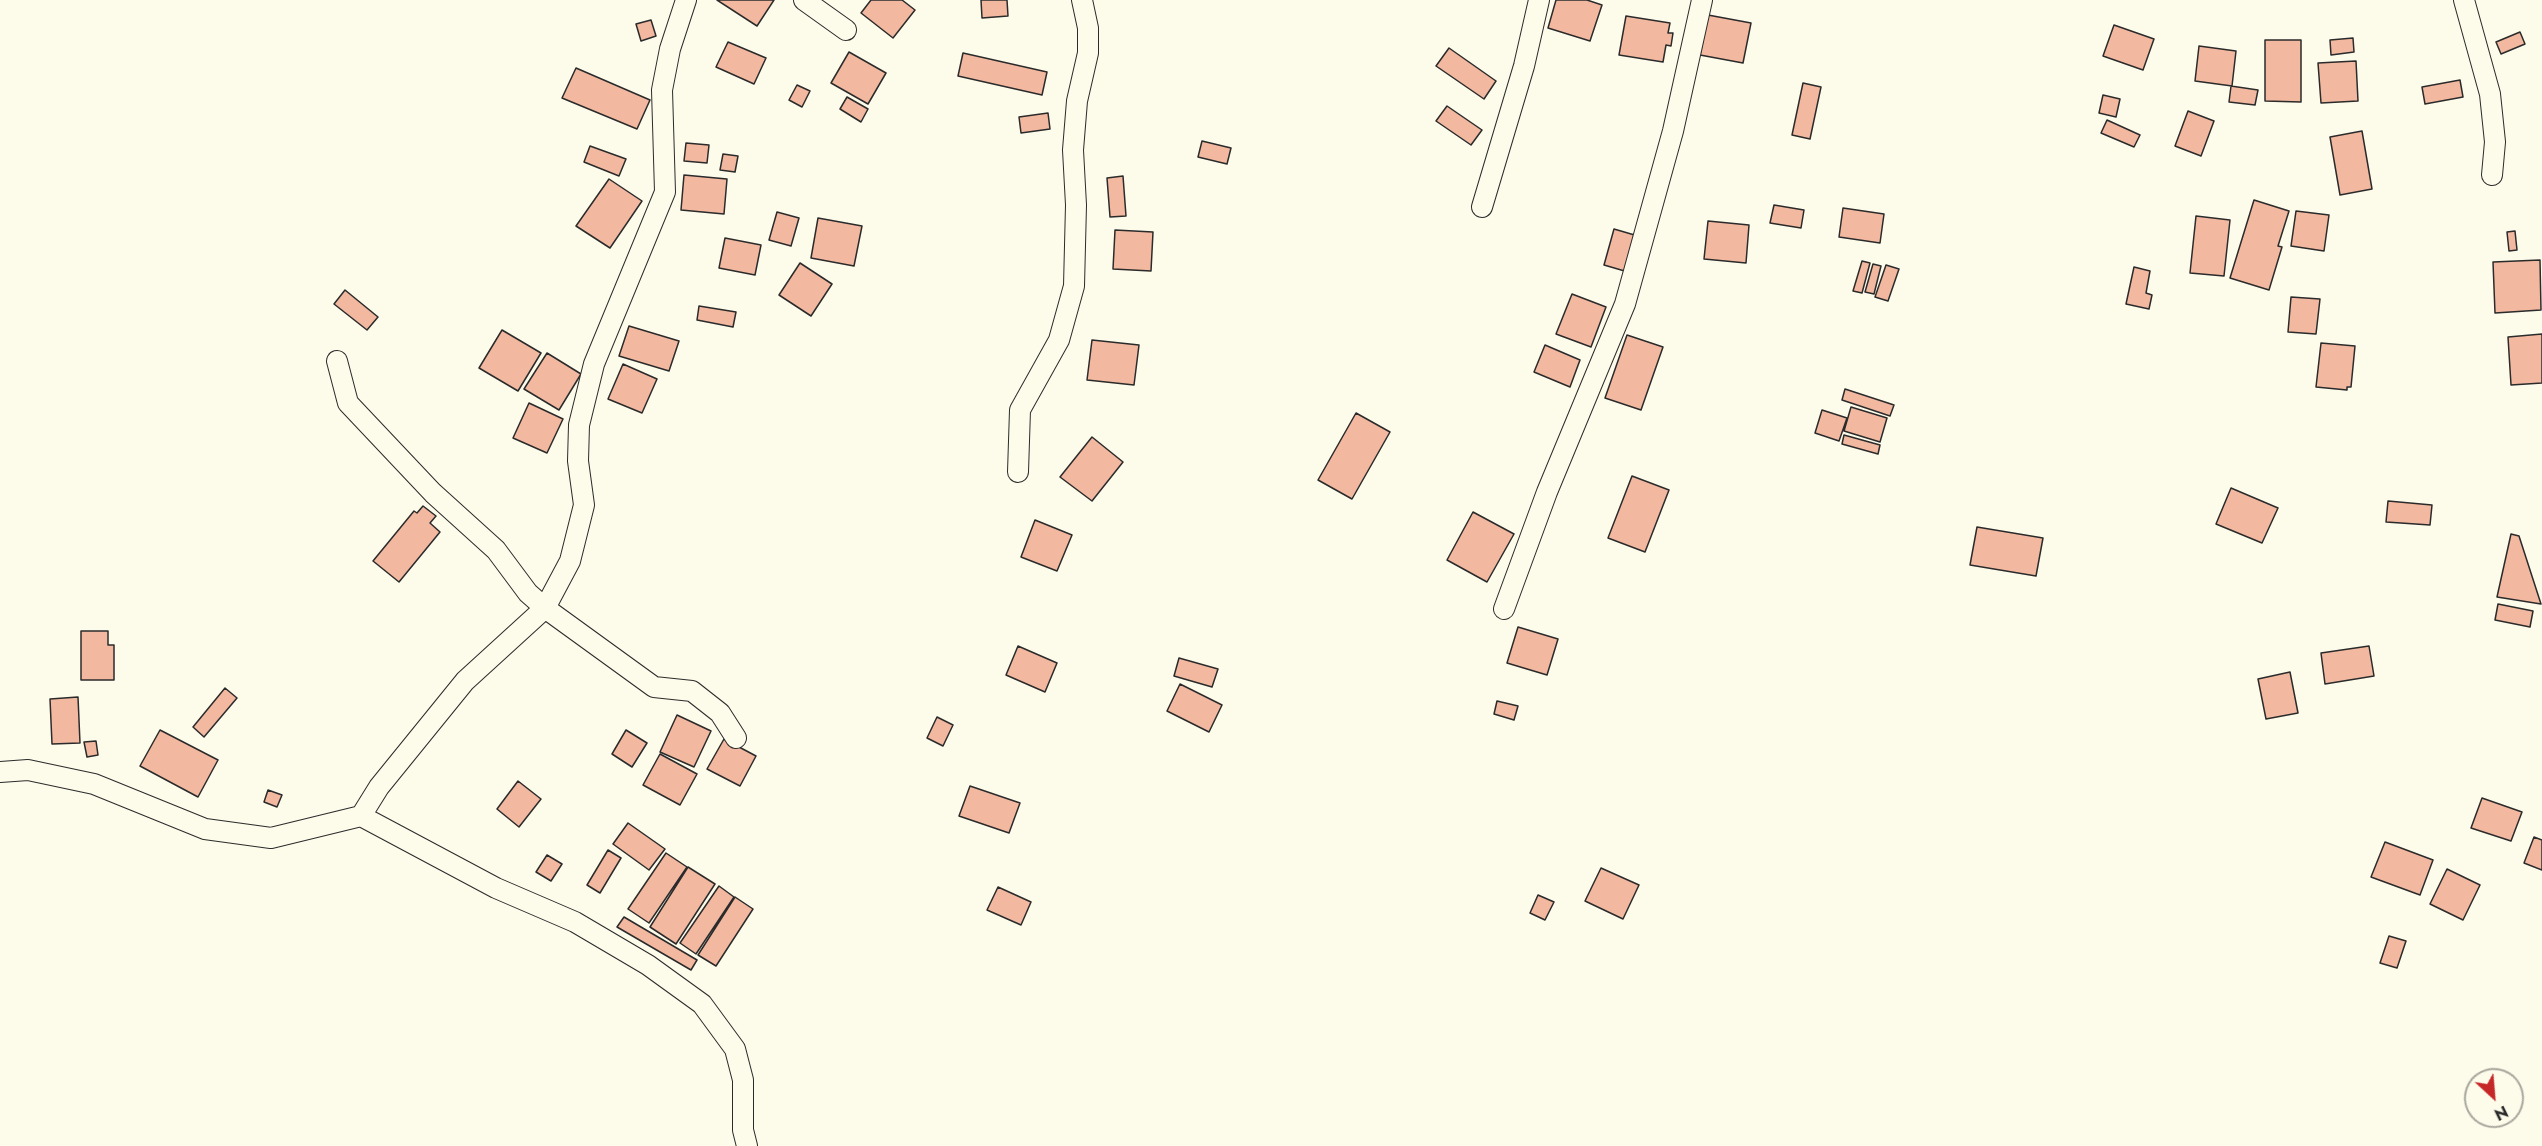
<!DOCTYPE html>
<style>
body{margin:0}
#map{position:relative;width:2542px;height:1146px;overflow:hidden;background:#fdfbea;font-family:Jost,sans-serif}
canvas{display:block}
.north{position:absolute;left:2464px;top:1068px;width:60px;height:60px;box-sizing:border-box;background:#fdfbea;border:2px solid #a9a89e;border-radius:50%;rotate:154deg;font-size:16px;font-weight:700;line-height:24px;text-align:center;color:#2b2b2b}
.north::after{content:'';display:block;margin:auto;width:21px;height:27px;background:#c62828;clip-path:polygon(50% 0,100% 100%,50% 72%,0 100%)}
</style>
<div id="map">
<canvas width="2542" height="1146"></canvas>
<div class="north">N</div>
</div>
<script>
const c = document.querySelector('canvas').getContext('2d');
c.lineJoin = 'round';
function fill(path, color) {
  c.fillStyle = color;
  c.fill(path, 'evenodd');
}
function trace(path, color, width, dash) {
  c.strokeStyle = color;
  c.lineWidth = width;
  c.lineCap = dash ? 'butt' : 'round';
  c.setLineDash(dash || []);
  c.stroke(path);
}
const building = new Path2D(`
 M717,0h57l-17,26z
 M871,0h31l13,10 -22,28 -32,-25z
 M981,0h26l1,16 -26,2z
 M1556,0h31l15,5 -12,36 -42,-13z
 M1708,15l43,8 -8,40 -43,-8z
 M1626,16l44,7 -2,10h5l-2,13 -5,-1 -3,17 -44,-7z
 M651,20l5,16 -15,5 -5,-17z
 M2114,25l40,14 -11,31 -40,-14z
 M2520,32l5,12 -24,10 -5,-12z
 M2353,38l1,14 -23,3 -1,-15z
 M2265,40h36v62l-36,-1z
 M728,42l38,16 -12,26 -38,-17z
 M2199,46l37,5 -4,35 -37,-5z
 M1449,48l47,33 -12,18 -48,-33z
 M849,52l37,21 -18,31 -37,-21z
 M963,53l84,19 -5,23 -84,-19z
 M2356,61l2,40 -37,2 -3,-40z
 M576,68l74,32 -13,29 -75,-31z
 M2460,80l3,17 -38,7 -3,-17z
 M1803,83l18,4 -11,52 -18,-4z
 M797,85l13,6 -8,16 -13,-7z
 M2231,86l27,4 -3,15 -26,-3z
 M2103,95l17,4 -4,18 -17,-4z
 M847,97l21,12 -7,13 -21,-13z
 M1447,106l35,24 -11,15 -35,-24z
 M2188,111l26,10 -13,35 -26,-10z
 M1048,113l2,16 -29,4 -2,-16z
 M2107,120l33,15 -6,12 -33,-14z
 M2362,131l10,58 -32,6 -10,-58z
 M1202,141l29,7 -4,16 -29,-7z
 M686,143l23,2 -2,18 -23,-2z
 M590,146l36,13 -7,17 -35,-14z
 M723,154l15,2 -3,16 -15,-2z
 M684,175l43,4 -3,35 -43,-4z
 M1123,176l3,40 -16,1 -3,-39z
 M609,179l33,22 -32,47 -34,-22z
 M2254,200l35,11 -11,35 4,1 -13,43 -39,-12z
 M1774,205l30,5 -3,18 -31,-5z
 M1843,208l41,6 -4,29 -41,-6z
 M2296,211l33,4 -5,36 -33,-5z
 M777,212l22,6 -8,28 -22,-6z
 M2196,216l34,4 -6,56 -34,-3z
 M818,218l44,8 -8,40 -43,-8z
 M1708,221l41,4 -3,38 -42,-4z
 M1614,229l24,7 -10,36 -24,-7z
 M1115,230l38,2 -2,39 -38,-2z
 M2515,231l2,19 -8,1 -2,-19z
 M725,238l36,7 -6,30 -36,-7z
 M2540,260l1,50 -46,3 -2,-51z
 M1862,261l8,2 -8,30 -9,-2z
 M800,263l32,21 -21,32 -32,-21z
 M1873,264l8,2 -7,28 -9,-2z
 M1886,265l13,4 -11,32 -13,-4z
 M2134,267l16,4 -4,22 6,2 -3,14 -23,-5z
 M345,290l33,27 -11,13 -33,-26z
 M1572,294l34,13 -15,40 -35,-13z
 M2291,297l29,2 -4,35 -28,-2z
 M699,306l37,6 -3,15 -36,-7z
 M629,326l50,15 -10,30 -50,-15z
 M502,330l39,23 -23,38 -39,-23z
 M2542,334v49l-31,2 -3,-48z
 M1627,335l36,12 -22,63 -36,-12z
 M1092,340l47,5 -5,40 -47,-5z
 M2321,343l34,3 -4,41h-4v3l-31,-3z
 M1545,345l35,15 -10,27 -36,-15z
 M547,353l34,21 -22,36 -35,-21z
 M623,364l34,15 -15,34 -34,-14z
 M1845,389l49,16 -4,11 -48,-16z
 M529,403l34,16 -16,34 -34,-15z
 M1851,407l36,11 -7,24 -36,-11z
 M1822,410l25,8 -8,23 -24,-8z
 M1356,413l34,19 -38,67 -34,-19z
 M1844,435l36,10 -2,9 -36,-10z
 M1092,437l31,25 -31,39 -32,-24z
 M1632,476l37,14 -24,62 -37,-14z
 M2231,488l47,20 -16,35 -46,-19z
 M2388,501l44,4 -2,20 -44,-3z
 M423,506l13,10 -6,7 10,9 -41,50 -26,-21 41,-50 3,2z
 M1473,512l41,22 -27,48 -40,-22z
 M1035,520l37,15 -15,36 -36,-14z
 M1977,527l66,11 -7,38 -66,-11z
 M2511,534l8,2 22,68 -44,-7z
 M2498,604l35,7 -3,16 -35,-7z
 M1518,627l40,12 -11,36 -40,-12z
 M81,631h27v14h6v35h-33z
 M1018,646l39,17 -12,29 -39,-17z
 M2369,646l5,30 -49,8 -4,-31z
 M1179,658l39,11 -6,18 -38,-11z
 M2290,672l8,41 -32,6 -8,-40z
 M1180,684l42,21 -13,27 -42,-21z
 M225,688l12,10 -33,39 -11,-10z
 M78,697l2,46 -28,1 -2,-45z
 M1497,701l21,5 -4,14 -20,-6z
 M677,715l34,16 -17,36 -34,-15z
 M937,717l16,8 -10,21 -16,-8z
 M160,730l58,30 -20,37 -58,-31z
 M626,730l21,13 -15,24 -20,-13z
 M724,739l32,17 -16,30 -33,-17z
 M96,741l2,14 -11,2 -3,-15z
 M660,754l37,20 -17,31 -37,-20z
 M518,781l23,18 -22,28 -22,-18z
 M970,786l50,17 -11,30 -50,-17z
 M268,790l14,5 -5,12 -13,-5z
 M2482,798l40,14 -11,29 -40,-13z
 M628,823l37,26 -16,21 -36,-26z
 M2534,837l8,3v30l-18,-7z
 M2385,842l48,18 -13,35 -49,-18z
 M608,850l13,8 -21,35 -13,-8z
 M666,853l21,14 -38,56 -21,-14z
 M547,855l15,9 -11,17 -15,-9z
 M688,867l27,17 -39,60 -26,-17z
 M1601,868l38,17 -16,34 -38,-18z
 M2447,869l33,16 -17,35 -33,-16z
 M719,886l15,11 -38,57 -16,-11z
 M998,887l33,15 -10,23 -34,-15z
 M1538,895l16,7 -9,18 -15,-7z
 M735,897l18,12 -37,57 -18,-11z
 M624,917l73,43 -6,10 -74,-43z
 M2389,936l17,5 -9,27 -17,-5z`);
fill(building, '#f2b8a0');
trace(building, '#2b2b2b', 1.5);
const minor = new Path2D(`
 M804,0l42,30
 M2464,0l26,94 5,48 -3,33
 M1482,207l42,-141 15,-66
 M337,361l11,42 85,90 63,57 32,43 17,15 109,79 38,4 28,22 16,25
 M1018,472l2,-62 39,-70 15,-54 2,-81 -3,-55 4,-49 11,-48v-25l-6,-28
 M1504,609l43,-117 78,-188 48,-173 29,-131
 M0,772l28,-2 66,14 111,45 66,9 90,-22 18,-29 86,-106 80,-73 25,-47 14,-56 -6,-44 1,-36 15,-61 71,-172 -3,-102 8,-41 16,-49
 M361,816l135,72 79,34 73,43 54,39 33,45 8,31v50l4,16`);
trace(minor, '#2b2b2b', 22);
trace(minor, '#fdfbea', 20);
</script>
